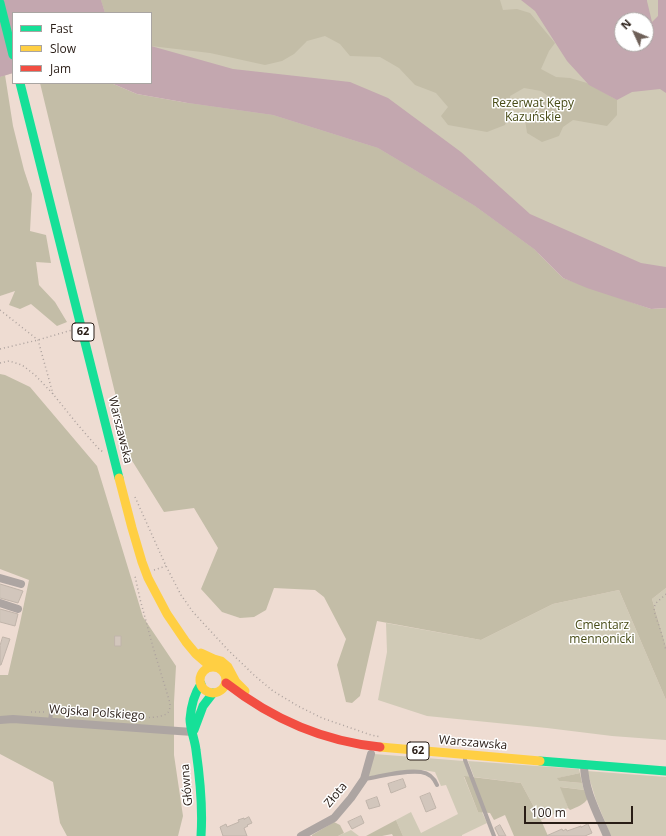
<!DOCTYPE html>
<meta charset="utf-8">
<style>
body{margin:0}
#map{position:relative;width:666px;height:836px;overflow:hidden;background:#eedcd2;font-family:"Open Sans",sans-serif}
canvas{display:block}
.legend{position:absolute;left:12px;top:12px;width:140px;height:72px;box-sizing:border-box;background:#fff;border:1px solid #a9a5a2;margin:0;padding:5px 7px;list-style:none;font-size:12px;color:#291d16}
.legend li{display:flex;align-items:center;gap:8px;height:20px}
.legend b{width:20px;border:1px solid #a9a5a2}
.north{position:absolute;left:614px;top:12px;width:40px;height:40px;box-sizing:border-box;background:#fff;border:1px solid #a9a5a2;border-radius:50%;rotate:314deg;font-size:11px;font-weight:700;line-height:16px;text-align:center;color:#291d16}
.north::after{content:'';display:block;margin:auto;width:14px;height:18px;background:#6e6058;clip-path:polygon(50% 0,100% 100%,50% 72%,0 100%)}
.scale{position:absolute;left:524px;top:806px;width:109px;height:18px;box-sizing:border-box;border:2px solid #291d16;border-top:0;padding-left:5px;font-size:12px;line-height:14px;white-space:nowrap;color:#291d16;-webkit-text-stroke:3px #fff;paint-order:stroke}
</style>
<div id="map">
<canvas width="666" height="836"></canvas>
<ul class="legend">
<li><b style="height:5px;background:#16e098"></b>Fast</li>
<li><b style="height:5px;background:#ffcf43"></b>Slow</li>
<li><b style="height:5px;background:#f24e42"></b>Jam</li>
</ul>
<div class="north">N</div>
<div class="scale">100 m</div>
</div>
<script>
const c = document.querySelector('canvas').getContext('2d');
c.lineJoin = 'round';
function fill(path, color) {
  c.fillStyle = color;
  c.fill(path, 'evenodd');
}
function trace(path, color, width, dash) {
  c.strokeStyle = color;
  c.lineWidth = width;
  c.lineCap = dash ? 'butt' : 'round';
  c.setLineDash(dash || []);
  c.stroke(path);
}
function label(font, color, halo, rows, align = 'center') {
  c.font = font + ' "Open Sans",sans-serif';
  c.lineWidth = 3;
  c.setLineDash([]);
  c.textBaseline = 'middle';
  c.strokeStyle = halo;
  c.fillStyle = color;
  for (const [text, x, y, turn = 0] of rows) {
    c.save();
    c.translate(x, y);
    c.rotate((+turn || 0) * Math.PI / 180);
    c.textAlign = isNaN(turn) ? turn : align;
    if (halo) c.strokeText(text, 0, 0);
    c.fillText(text, 0, 0);
    c.restore();
  }
}
fill(new Path2D(`
 M0,0h666v308l-478,-205 -77,-20h40v-70h-138v60l-13,4zM622,20h24v24h-24z
 M666,588v58l-14,-47z
 M619,590l47,110v40l-54,-4 -65,-8 -120,-12 -49,-16 9,-48 -1,-29 95,17 72,-36z
 M374,754l90,7 6,16h-6l14,35h4l5,11 -25,12v1h-59l-7,-16 15,-8 10,21 37,-19 -12,-29 -5,1 -6,-14 -12,-2 -23,1 -33,6z
 M468,761l111,8 1,4 -22,5 1,3 23,2 2,7 -23,-3 7,21 -27,12 -20,-37 -47,-6z
 M587,771l79,6v59h-55l-15,-36z
 M351,830l8,6h-21z`), '#d0cab6');
fill(new Path2D(`
 M101,0h399l3,10 14,-1 13,4 25,30 -6,8 -8,18 15,8 14,1 17,5 30,17v15l-10,11 -34,-6 -10,7 -4,9 -17,6 -15,-9 -2,-14 10,-13 13,-10 -7,-5 -17,-3 -14,8 2,13 -7,16 -18,7 -39,-7 -7,-9 7,-9 -12,-14 -21,-8 -16,-17 -19,-11 -30,-1 -10,-12 -15,-8 -18,5 -13,13 -12,7 -17,4 -55,-12 -59,-7v-33h-46z
 M5,75l8,51 11,44 8,24 -2,37 16,4 5,28 -15,-1 3,23 16,17 12,20 -10,4 -26,-22 -11,5 -11,-4 6,-14 -15,5v-219z
 M40,83h71l26,11 51,9 85,12 105,33 97,58 59,43 29,29 88,31 15,-1v280l-14,11 14,47v54l-47,-110 -66,14 -72,36 -104,-19 -17,75 -8,7 -6,-1 -9,-37 9,-26 -22,-42 -9,-7 -41,-2 -8,22 -12,7 -14,1 -18,-6 -21,-23 17,-41 -24,-40 -30,4 -33,-53z
 M0,374l5,1 25,12 67,79 46,151 33,49 -2,36v53l9,61 -5,20h-111l-7,-13 -7,-41 -53,-28v-79h8l12,-52 9,-43 -29,-11z
 M580,773l2,10 -23,-2 -2,-3z
 M464,776l57,7 20,37 7,16h-34l-9,-21 -11,5 -4,-7 -12,-1z
 M560,787l24,3 4,8c-4,7 -11,9 -18,12l-2,-2z
 M396,820l7,16h-10l-1,-2 -10,2h-16z
 M334,822l6,3 4,8 -6,3h-26v-1z`), '#c3bda7');
fill(new Path2D(`
 M0,0h101l4,13h-92v60l-13,4z
 M521,0h126v1l5,21 6,-6v-16h8v93l-6,-4 -28,3 -15,8 -28,-15 -22,-24 -32,-50zM622,20h24v24h-24z
 M151,46l82,23 117,13 38,16 73,54 69,62 111,49 25,4v41l-15,1 -64,-21 -24,-10 -29,-29 -59,-43 -97,-58 -105,-33 -85,-12 -51,-9 -26,-11h40z`), '#c3a7af');
const building = new Path2D(`
 M0,584l23,7 -5,12 -18,-5z
 M0,609l18,5 -3,12 -15,-4z
 M115,636h6v10h-6z
 M3,637l7,2 -9,26h-1v-19z
 M403,779l3,8 -15,6 -3,-9z
 M430,793l6,15 -10,4 -6,-15z
 M377,797l3,9 -11,3 -3,-8z
 M361,816l3,7 -12,6 -4,-7z
 M249,817l3,6 -5,2 1,1 -4,2 3,8h-24l-3,-9 6,-3 1,3 12,-5 -1,-2 6,-2v1z
 M588,824l4,9 -7,3h-39l16,-7 1,2 3,-2 1,2 14,-5v1z
 M500,825l6,11h-7l-4,-8z`);
fill(building, '#d2c6bc');
trace(building, '#c0b4aa', 1);
trace(new Path2D(`
 M0,310l38,30 15,54
 M0,349l38,-9 34,-10
 M0,363l9,-2 13,4 13,10 18,19 25,31 20,23 5,4
 M135,497l31,69 15,29 12,17 35,38 27,26 18,15 25,15 24,12 49,17 10,2
 M154,570l12,-4
 M666,594l-11,10 -1,7 9,27 3,13
 M31,712h15
 M57,713c20,1 95,10 109,1 4,-2 4,-7 4,-11l-17,-56 -13,-48 -5,-23 2,-1`), '#ada29e', 1.5, [1, 3]);
trace(new Path2D(`
 M50,721l2,-15
 M465,756v4l29,76
 M365,779c18,-3 38,-9 56,-7 8,1 13,6 16,13`), '#ada5a2', 4);
trace(new Path2D(`
 M0,578l21,6
 M0,603l18,6
 M0,720l13,-1 165,12 15,1
 M584,764c0,25 13,49 23,72
 M301,836l33,-18 17,-20 13,-19 7,-25`), '#ada5a2', 8);
trace(new Path2D(`
 M0,3l13,52
 M20,83l99,395
 M201,684c-7,10 -10,23 -11,35 0,10 5,21 6,31 4,28 7,57 5,86
 M194,730l9,-24 10,-13
 M540,761l126,10`), '#16e098', 9);
trace(new Path2D(`
 M119,478l13,50 10,34 6,16 19,36 19,28 10,12 15,13
 M201,653l13,6 7,2 7,6 8,15 9,9
 M200 680a13 13 0 1 1 26 0a13 13 0 1 1-26 0Z
 M380,747l160,14`), '#ffcf43', 9);
trace(new Path2D(`
 M226,683c46,36 95,58 154,64`), '#f24e42', 9);
for (const [x, y, w] of [
 [83,332,22],
 [418,751,22]
]) {
  const box = new Path2D();
  box.roundRect(x - w / 2, y - 9, w, 18, 3);
  c.fillStyle = '#fff';
  c.fill(box);
  trace(box, '#291d16', 1);
}
label('bold 11px', '#291d16', null, [
 ["62",83,332],
 ["62",418,751]
]);
label('12px', '#474b16', '#fff', [
 ["Rezerwat Kępy",533,104],
 ["Kazuńskie",533,118],
 ["Cmentarz",602,626],
 ["mennonicki",602,640]
]);
label('12px', '#291d16', '#fff', [
 ["Warszawska",120,430,76],
 ["Wojska Polskiego",97,713,4],
 ["Warszawska",473,743,5],
 ["Główna",187,785,-95],
 ["Złota",336,795,-50]
]);
</script>
